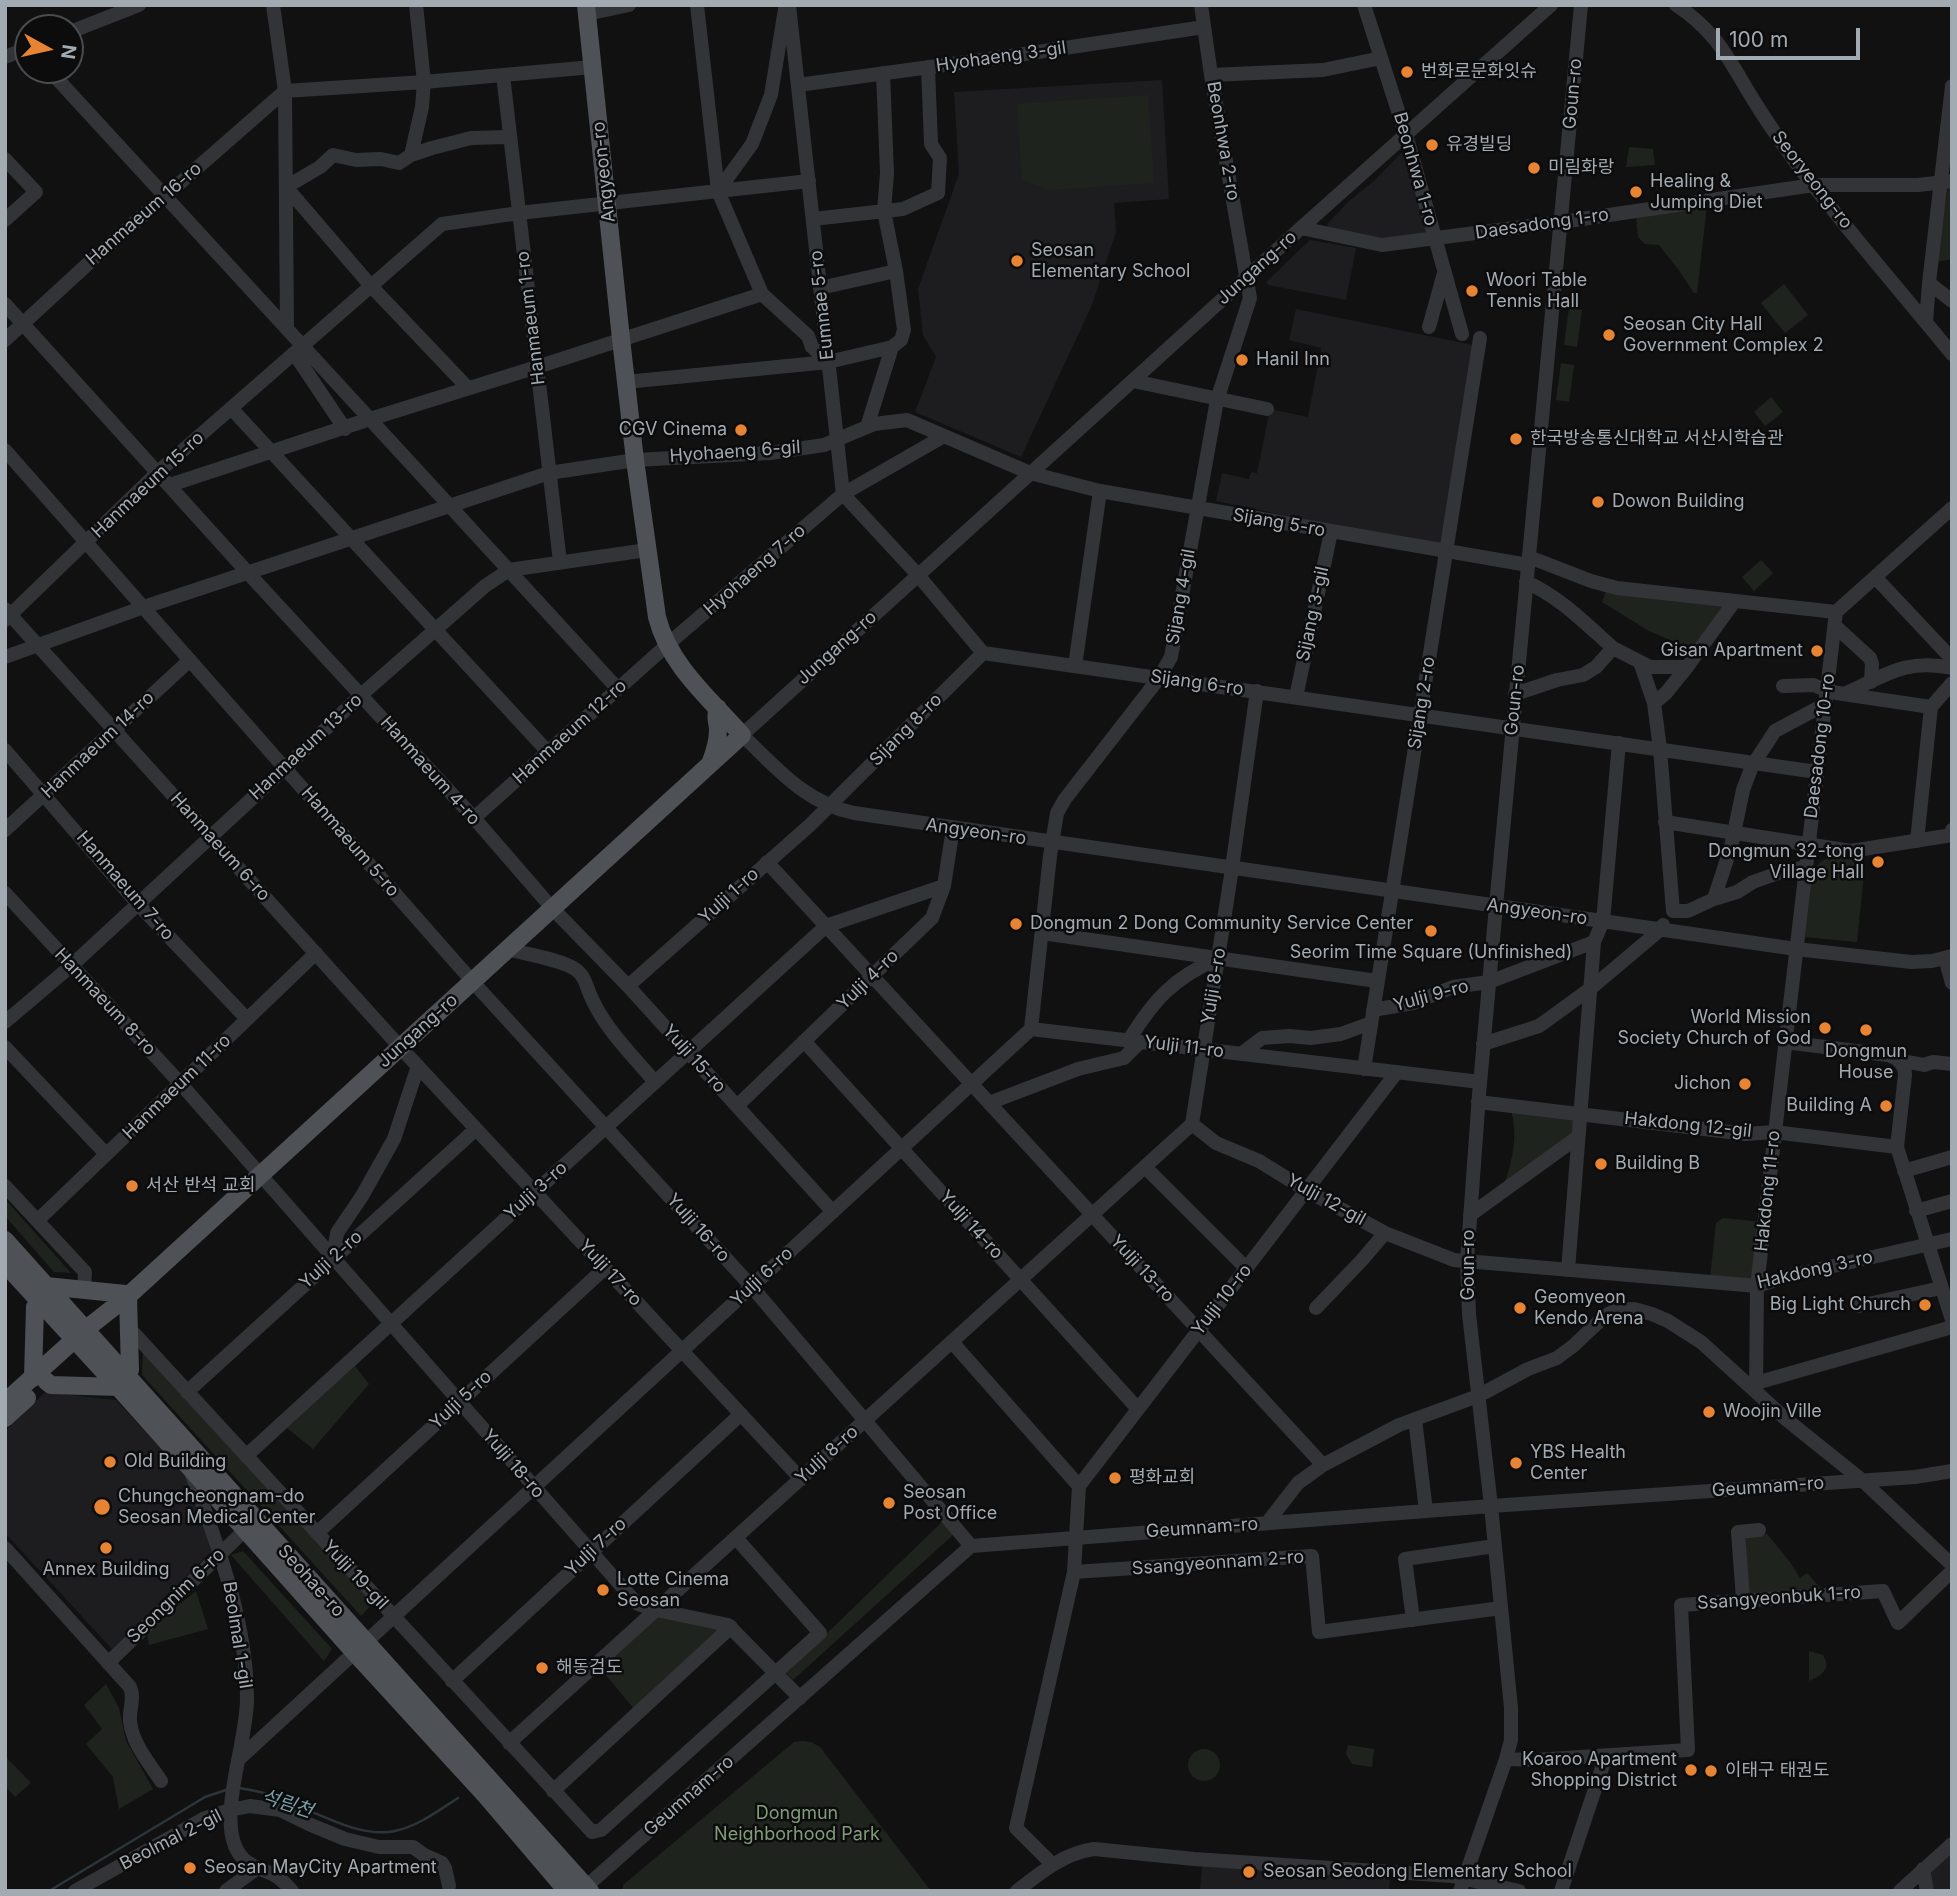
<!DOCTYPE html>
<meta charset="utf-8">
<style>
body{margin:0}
#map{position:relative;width:1957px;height:1896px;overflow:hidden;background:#111112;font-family:Inter,sans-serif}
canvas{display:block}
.frame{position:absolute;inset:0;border:7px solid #a3abb2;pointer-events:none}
.north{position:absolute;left:14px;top:14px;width:70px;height:70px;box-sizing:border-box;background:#0c0c0d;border:2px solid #484c4f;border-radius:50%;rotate:98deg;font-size:19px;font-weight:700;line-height:28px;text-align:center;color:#a3abb2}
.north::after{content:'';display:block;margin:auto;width:24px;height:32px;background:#e78434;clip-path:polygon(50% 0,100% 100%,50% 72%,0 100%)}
.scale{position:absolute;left:1716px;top:28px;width:144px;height:32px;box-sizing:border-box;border:4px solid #a3abb2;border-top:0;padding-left:9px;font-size:21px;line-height:24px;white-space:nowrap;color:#a3abb2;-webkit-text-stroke:5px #0c0c0d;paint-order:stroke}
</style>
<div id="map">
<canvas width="1957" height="1896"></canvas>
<div class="frame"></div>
<div class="north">N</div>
<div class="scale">100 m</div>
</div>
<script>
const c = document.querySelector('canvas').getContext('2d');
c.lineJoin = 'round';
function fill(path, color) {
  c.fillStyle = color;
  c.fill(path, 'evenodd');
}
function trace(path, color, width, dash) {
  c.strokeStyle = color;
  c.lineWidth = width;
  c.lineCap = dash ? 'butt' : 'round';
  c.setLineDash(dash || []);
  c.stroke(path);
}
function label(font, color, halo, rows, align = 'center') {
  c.font = font + ' Inter,"Noto Sans KR",sans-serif';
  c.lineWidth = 5;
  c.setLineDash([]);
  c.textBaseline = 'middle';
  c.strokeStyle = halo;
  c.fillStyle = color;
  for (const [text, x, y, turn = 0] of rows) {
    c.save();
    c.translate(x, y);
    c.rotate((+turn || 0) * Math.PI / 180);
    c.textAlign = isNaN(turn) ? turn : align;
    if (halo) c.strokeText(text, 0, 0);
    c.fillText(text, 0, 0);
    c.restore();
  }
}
fill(new Path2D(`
 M1162,80l7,119 -55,4 2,29 -24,73 -71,152 -106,-45 21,-55 -13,-22 -5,-46 41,-115 -5,-82z
 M1405,149l24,83 -37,10 -62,-13 -3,-5 21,-22 27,-22z
 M1310,240l46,8 -10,52 -78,-15 -2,-3z
 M1296,309l182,37 -34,203 -228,-48 6,-28 27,6 2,-7 6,1 13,-64 38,8 13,-69 -32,-8z
 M45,1392l71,8 76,82 19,70 -99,97 -107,-116v-102z
 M1952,1849v42h-19l-7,-21z
 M1202,1865l188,13 -1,13h-189z`), '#1d1d1f');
fill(new Path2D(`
 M1148,95l6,88 -104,7 -28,-10 -5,-76z
 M1629,147l24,2 2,16 -29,2z
 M1952,187v72l-16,3 12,-74z
 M1707,205l-10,88h-3l-16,-24 -19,-24 -14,-1 -7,-7 -2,-20z
 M1784,284l24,31 -23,18 -24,-30z
 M1569,308l13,2 -5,37 -13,-2z
 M1561,363l13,2 -5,37 -13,-2z
 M1771,397l12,15 -18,14 -11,-14z
 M1761,560l12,13 -19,18 -12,-14z
 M1606,591l120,14 -33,45 -44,-19 -47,-29z
 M1856,855l9,9 -8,78 -52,-5 7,-63 7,-11 8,-5z
 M1511,1110l62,8 1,15 -70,51c9,-24 14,-49 7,-74z
 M5,1199l66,74 -17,-1 -49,-56z
 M1723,1218l39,4 -7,61 -45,-5 6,-55z
 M143,1346l232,255 -14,15 -219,-241z
 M355,1366l14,18 -56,65 -26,-21z
 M944,1520l10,14 -161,146 -7,-7z
 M1746,1534h21l23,28 10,16 7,-5 16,18 -73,5 -4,-5 -4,-51z
 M243,1551l89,98 -8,12 -93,-106z
 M196,1591l12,38 -59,16 -3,-14z
 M654,1614l69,13 -88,83 -36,-43z
 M1809,1651l14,4c9,14 -2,21 -14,26z
 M106,1684l13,24 7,33 27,48 -34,20 -6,-32 -27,-33 16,-15 -18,-24z
 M803,1741l8,1 9,5 111,144h-308v-6l171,-143z
 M1348,1745l26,4 -2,18 -20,-3 -6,-10z
 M1188 1765a16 16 0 1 1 32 0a16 16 0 1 1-32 0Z
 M5,1756l26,27 -16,14 -10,-11z`), '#1e241d');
trace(new Path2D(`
 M239,1788c13,2 25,4 37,9 36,12 81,42 119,34 23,-5 43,-20 63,-33
 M49,1891l156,-94 24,-8`), '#2b363a', 2.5);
trace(new Path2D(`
 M273,5l12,86 2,238
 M697,5l21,186 44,103 46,42 4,11 16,15
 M789,5l54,489 75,81 65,78 834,119
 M1364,5l45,140 53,189
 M1551,5l-250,223 -559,507c35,33 63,68 112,78l942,136 115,13 21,-1 20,-5
 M1676,5c43,28 54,58 80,99 14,23 30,45 46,67 48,62 100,122 150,183
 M587,14l42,-9
 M70,32l69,-27
 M5,57l23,-9
 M49,70l569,619
 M503,75l57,487
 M1211,75l112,-5 58,-12
 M798,85l220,-30 186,-28
 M411,155l11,-48 2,-25 -8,-77
 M5,159l31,33 -31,28
 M286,187l85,99 97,102
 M286,187l34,-20 13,-12 23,5 25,-1 18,4 12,-8 21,-7 39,-10 39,-1
 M718,191l34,-47 19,-49 14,-86
 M813,219l90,-10 35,-16 2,-35 -9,-14 -3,-77
 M1301,228l81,17 179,-23 253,-37h104l34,-4
 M1929,283l23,18
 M820,288l76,-17
 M5,304l244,270 225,244 78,90 76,78 205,226
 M1926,322l3,-39 23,-197
 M1429,327l15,-54
 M5,340l87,-80 193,-169 139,-9 169,-15
 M294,353l51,76
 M1133,381l134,28
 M626,382l202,-20 64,-15 9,-7 3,-10 -8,-59 -12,-60 3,-38 -4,-100
 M231,408l317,344
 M867,427l25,-80
 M5,450l467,531 280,306 219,259
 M170,485l200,-66 167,-52 225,-73
 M1529,557l62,24 26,7 219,24
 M1875,577l77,82
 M1526,582c34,15 60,42 87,66
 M5,609l395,438 401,432
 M5,620l153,-148 284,-248 77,-11 290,-32
 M1835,626l35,32 2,6 -1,18
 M5,657l139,-50 405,-134 86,-13 135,-7 54,-8 50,-21 33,-4 123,53 70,18 428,74
 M1640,662l14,41
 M1075,666l25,-175
 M1783,686l31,-1 13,6 16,3 88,13
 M1515,694l42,-14 26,-5 13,-8 17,-19 37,19h37l47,-65
 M1844,694c41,-18 61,-36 108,-26
 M1296,697l35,-165
 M5,750l132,153 110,116
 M474,818l193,-173 176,-151 101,-58
 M1665,822l186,29 101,-16v-5
 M5,830l185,-170
 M1917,841l14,-134 21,-24
 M767,862l556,603
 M5,893l175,190 451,514 7,7 14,5 76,16 72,73
 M1714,899l17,-52 12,-57 9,-24 23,-35 43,-23h7
 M1673,911l-13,-162 -6,-46 12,-10 21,-26
 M1673,911h15l26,-12 23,-7 16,-10 28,-10 25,-5
 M1042,933l335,48
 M507,949c18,5 53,10 68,20 11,7 12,21 18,32 14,30 41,56 62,81
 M1945,958l7,25
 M628,986l182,-161 173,-172
 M1373,1010l40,-7 40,-16 36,-5 105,-40
 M5,1022l66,-56 214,-198 76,-73 124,-109 24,-16 138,-20
 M1031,1029l449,53
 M1129,1040c24,-39 44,-62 88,-81
 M804,1041l334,368
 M1785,1042l103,13c10,3 17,9 17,20l-8,72 55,173
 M1483,1044l56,-18 51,-37 70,-59 3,-5
 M5,1047l101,107
 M1241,1054l21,-16 27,-2 22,2 30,-4 30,-11
 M1898,1060l26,5 9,-3 19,2
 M1364,1069l116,-731
 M1478,1102l268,32 28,-2 123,15
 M989,1103l89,-34 46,-11 16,-16
 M737,1106l195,-188 12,-32 9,-58
 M1192,1124l24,19 43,18 47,29 79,43 69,27 303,26 28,-9 167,-38
 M1145,1167l101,101
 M1904,1171l48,-14
 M5,1186l80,86 -1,18
 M1916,1211l36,-10
 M1470,1215l108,-78
 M38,1220l278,-267
 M333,1258l4,-25 25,-37 32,-57 24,-73
 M1568,1270l26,-328 9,-21 16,-178
 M1859,1306l82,-18
 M1316,1308l46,-48 23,-27
 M129,1328l463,504 9,-2 219,-197 -84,-95
 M952,1342l127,144
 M1756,1383l196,-56
 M1756,1391l1,-105 79,-674 116,-104
 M187,1392l289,-263
 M1415,1419l11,92
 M246,1456l580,-530 118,-40
 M191,1472c26,72 56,149 56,227 0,42 -27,110 -12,147 8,20 24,21 41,30 6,4 11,9 16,15
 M1267,1523l31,-40 25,-18 76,-40 79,-29 50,-27 29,-11 16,-12 32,-30 11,-6 18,-1 18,5 16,7 33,21 86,78 76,61 89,84
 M317,1533l288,-265
 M5,1548l125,139c5,12 -1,21 0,34 2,22 19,42 31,60
 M1074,1572l238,-16 7,76 182,-24
 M1743,1599l-5,-67 21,-2
 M1413,1620l-8,-61 90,-13
 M108,1663l137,-133
 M452,1681l289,-267
 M509,1743l683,-619 39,-249 26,-184
 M239,1759l792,-730 19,-173 7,-43 8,-14 94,-121 12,-21 46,-257 33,-102 -39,-223 -10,-70
 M1506,1759l29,1 153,-10 -7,-145 202,-14 15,32 54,-52
 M553,1791l178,-164
 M1052,1864l-36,-36 58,-256 5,-86 318,-414
 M1923,1869l4,22
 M75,1891l128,-72 27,-9 20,-4 30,4 31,15 34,14 34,8h34l11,8 18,8 3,5 4,18
 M226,1891l30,-22
 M581,1891l390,-345 520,-40 424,-29 37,-6
 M1017,1891c23,-18 47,-38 77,-42l100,10 258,17 67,15
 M1460,1891l46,-132 5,-19v-32l-20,-202 -22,-192 -2,-53 12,-166 17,-189 85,-901
 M1561,1891l45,-135
 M1900,1891l52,-47`), '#323437', 14);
trace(new Path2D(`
 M710,764c4,-10 8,-22 8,-34 0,-8 -4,-14 0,-22
 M5,1240l585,651
 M5,1264l113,123 237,266 131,143 81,95
 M46,1286l79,8 3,2
 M126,1375l4,-5 -2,-74
 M33,1378l2,-71 5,-5
 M46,1381l5,4 67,2
 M5,1402l81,-73 42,-33 614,-561c-32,-36 -73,-70 -85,-118l-22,-157 -14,-121 -35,-334
 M5,1418l22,-20`), '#4e5156', 18);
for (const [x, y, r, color] of [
 [1407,72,7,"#e78434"],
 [1432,145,7,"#e78434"],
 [1534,168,7,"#e78434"],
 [1636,192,7,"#e78434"],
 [1017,261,7,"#e78434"],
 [1472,291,7,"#e78434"],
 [1609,335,7,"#e78434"],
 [1242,360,7,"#e78434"],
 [741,430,7,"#e78434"],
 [1516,439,7,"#e78434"],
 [1598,502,7,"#e78434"],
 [1817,651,7,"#e78434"],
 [1878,862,7,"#e78434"],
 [1016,924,7,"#e78434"],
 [1431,931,7,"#e78434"],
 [1825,1028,7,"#e78434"],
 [1866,1030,7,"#e78434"],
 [1745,1084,7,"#e78434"],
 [1886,1106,7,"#e78434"],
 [1601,1164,7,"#e78434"],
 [132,1186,7,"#e78434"],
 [1925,1305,7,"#e78434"],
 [1520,1308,7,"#e78434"],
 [1709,1412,7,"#e78434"],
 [110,1462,7,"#e78434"],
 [1516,1463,7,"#e78434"],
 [1115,1478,7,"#e78434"],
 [889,1503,7,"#e78434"],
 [102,1507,9,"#e78434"],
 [106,1548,7,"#e78434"],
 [603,1590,7,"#e78434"],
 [542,1668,7,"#e78434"],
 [1691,1770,7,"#e78434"],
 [1711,1771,7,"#e78434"],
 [190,1868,7,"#e78434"],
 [1249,1872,7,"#e78434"]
]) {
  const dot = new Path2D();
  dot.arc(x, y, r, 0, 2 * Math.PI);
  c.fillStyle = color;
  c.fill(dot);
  trace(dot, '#0c0c0d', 2.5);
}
label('18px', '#a3abb2', '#0c0c0d', [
 ["Hyohaeng 3-gil",1001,57,-8],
 ["Goun-ro",1573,94,-85],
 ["Beonhwa 2-ro",1223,141,80],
 ["Beonhwa 1-ro",1415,169,74],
 ["Angyeon-ro",604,172,-96],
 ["Seoryeong-ro",1812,180,52],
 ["Hanmaeum 16-ro",144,214,-41],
 ["Daesadong 1-ro",1542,224,-8],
 ["Jungang-ro",1257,268,-42],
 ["Eumnae 5-ro",822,305,-96],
 ["Hanmaeum 1-ro",531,318,-97],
 ["Hyohaeng 6-gil",735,452,-4],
 ["Hanmaeum 15-ro",148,485,-43],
 ["Sijang 5-ro",1279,523,10],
 ["Hyohaeng 7-ro",755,570,-41],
 ["Sijang 4-gil",1181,597,-80],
 ["Sijang 3-gil",1313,614,-78],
 ["Jungang-ro",837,648,-42],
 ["Sijang 6-ro",1197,683,8],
 ["Goun-ro",1515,700,-84],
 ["Sijang 2-ro",1422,703,-81],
 ["Sijang 8-ro",906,730,-45],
 ["Hanmaeum 12-ro",570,732,-42],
 ["Hanmaeum 14-ro",98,745,-43],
 ["Daesadong 10-ro",1820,746,-83],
 ["Hanmaeum 13-ro",306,747,-43],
 ["Hanmaeum 4-ro",430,771,48],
 ["Angyeon-ro",976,832,8],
 ["Hanmaeum 5-ro",350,842,49],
 ["Hanmaeum 6-ro",220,847,48],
 ["Hanmaeum 7-ro",125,886,49],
 ["Yulji 1-ro",729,896,-42],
 ["Angyeon-ro",1537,912,8],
 ["Yulji 4-ro",868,980,-44],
 ["Yulji 8-ro",1214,986,-81],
 ["Yulji 9-ro",1431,996,-15],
 ["Hanmaeum 8-ro",105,1002,47],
 ["Jungang-ro",418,1031,-42],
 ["Yulji 11-ro",1184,1047,7],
 ["Yulji 15-ro",694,1059,48],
 ["Hanmaeum 11-ro",177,1087,-44],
 ["Hakdong 12-gil",1688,1125,6],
 ["Yulji 3-ro",536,1191,-42],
 ["Hakdong 11-ro",1768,1191,-84],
 ["Yulji 12-gil",1326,1200,29],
 ["Yulji 14-ro",971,1225,48],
 ["Yulji 16-ro",698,1228,48],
 ["Yulji 2-ro",331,1260,-42],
 ["Goun-ro",1469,1265,-90],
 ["Yulji 13-ro",1142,1269,47],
 ["Hakdong 3-ro",1815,1270,-13],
 ["Yulji 17-ro",610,1273,47],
 ["Yulji 6-ro",762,1277,-43],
 ["Yulji 10-ro",1222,1300,-52],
 ["Yulji 5-ro",461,1400,-43],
 ["Yulji 8-ro",827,1455,-42],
 ["Yulji 18-ro",513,1464,49],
 ["Geumnam-ro",1768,1487,-4],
 ["Geumnam-ro",1202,1528,-4],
 ["Yulji 7-ro",596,1547,-43],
 ["Ssangyeonnam 2-ro",1218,1563,-4],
 ["Yulji 19-gil",355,1575,47],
 ["Seohae-ro",311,1581,48],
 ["Seongnim 6-ro",176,1596,-44],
 ["Ssangyeonbuk 1-ro",1779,1598,-4],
 ["Beolmal 1-gil",237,1635,81],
 ["Geumnam-ro",689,1796,-41],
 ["Beolmal 2-gil",171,1840,-27]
]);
label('18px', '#a3abb2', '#0c0c0d', [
 ["번화로문화잇슈",1421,72],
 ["유경빌딩",1446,145],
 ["미림화랑",1548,168],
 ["Healing &",1650,182],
 ["Jumping Diet",1650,203],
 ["Seosan",1031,251],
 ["Elementary School",1031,272],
 ["Woori Table",1486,281],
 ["Tennis Hall",1486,302],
 ["Seosan City Hall",1623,325],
 ["Government Complex 2",1623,346],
 ["Hanil Inn",1256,360],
 ["CGV Cinema",727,430,"right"],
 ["한국방송통신대학교 서산시학습관",1530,439],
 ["Dowon Building",1612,502],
 ["Gisan Apartment",1803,651,"right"],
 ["Dongmun 32-tong",1864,852,"right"],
 ["Village Hall",1864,873,"right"],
 ["Dongmun 2 Dong Community Service Center",1030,924],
 ["Seorim Time Square (Unfinished)",1431,953,"center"],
 ["World Mission",1811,1018,"right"],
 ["Society Church of God",1811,1039,"right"],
 ["Dongmun",1866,1052,"center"],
 ["House",1866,1073,"center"],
 ["Jichon",1731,1084,"right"],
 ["Building A",1872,1106,"right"],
 ["Building B",1615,1164],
 ["서산 반석 교회",146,1186],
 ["Geomyeon",1534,1298],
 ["Kendo Arena",1534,1319],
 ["Big Light Church",1911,1305,"right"],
 ["Woojin Ville",1723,1412],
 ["YBS Health",1530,1453],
 ["Center",1530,1474],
 ["Old Building",124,1462],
 ["평화교회",1129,1478],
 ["Seosan",903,1493],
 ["Post Office",903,1514],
 ["Chungcheongnam-do",118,1497],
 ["Seosan Medical Center",118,1518],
 ["Annex Building",106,1570,"center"],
 ["Lotte Cinema",617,1580],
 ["Seosan",617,1601],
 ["해동검도",556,1668],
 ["Koaroo Apartment",1677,1760,"right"],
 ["Shopping District",1677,1781,"right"],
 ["이태구 태권도",1725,1771],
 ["Seosan MayCity Apartment",204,1868],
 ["Seosan Seodong Elementary School",1263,1872]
], 'left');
label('18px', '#809c7a', '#0c0c0d', [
 ["Dongmun",797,1814],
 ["Neighborhood Park",797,1835]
]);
label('italic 19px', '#7ba0ac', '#0c0c0d', [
 ["석림천",287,1804,18]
]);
</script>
